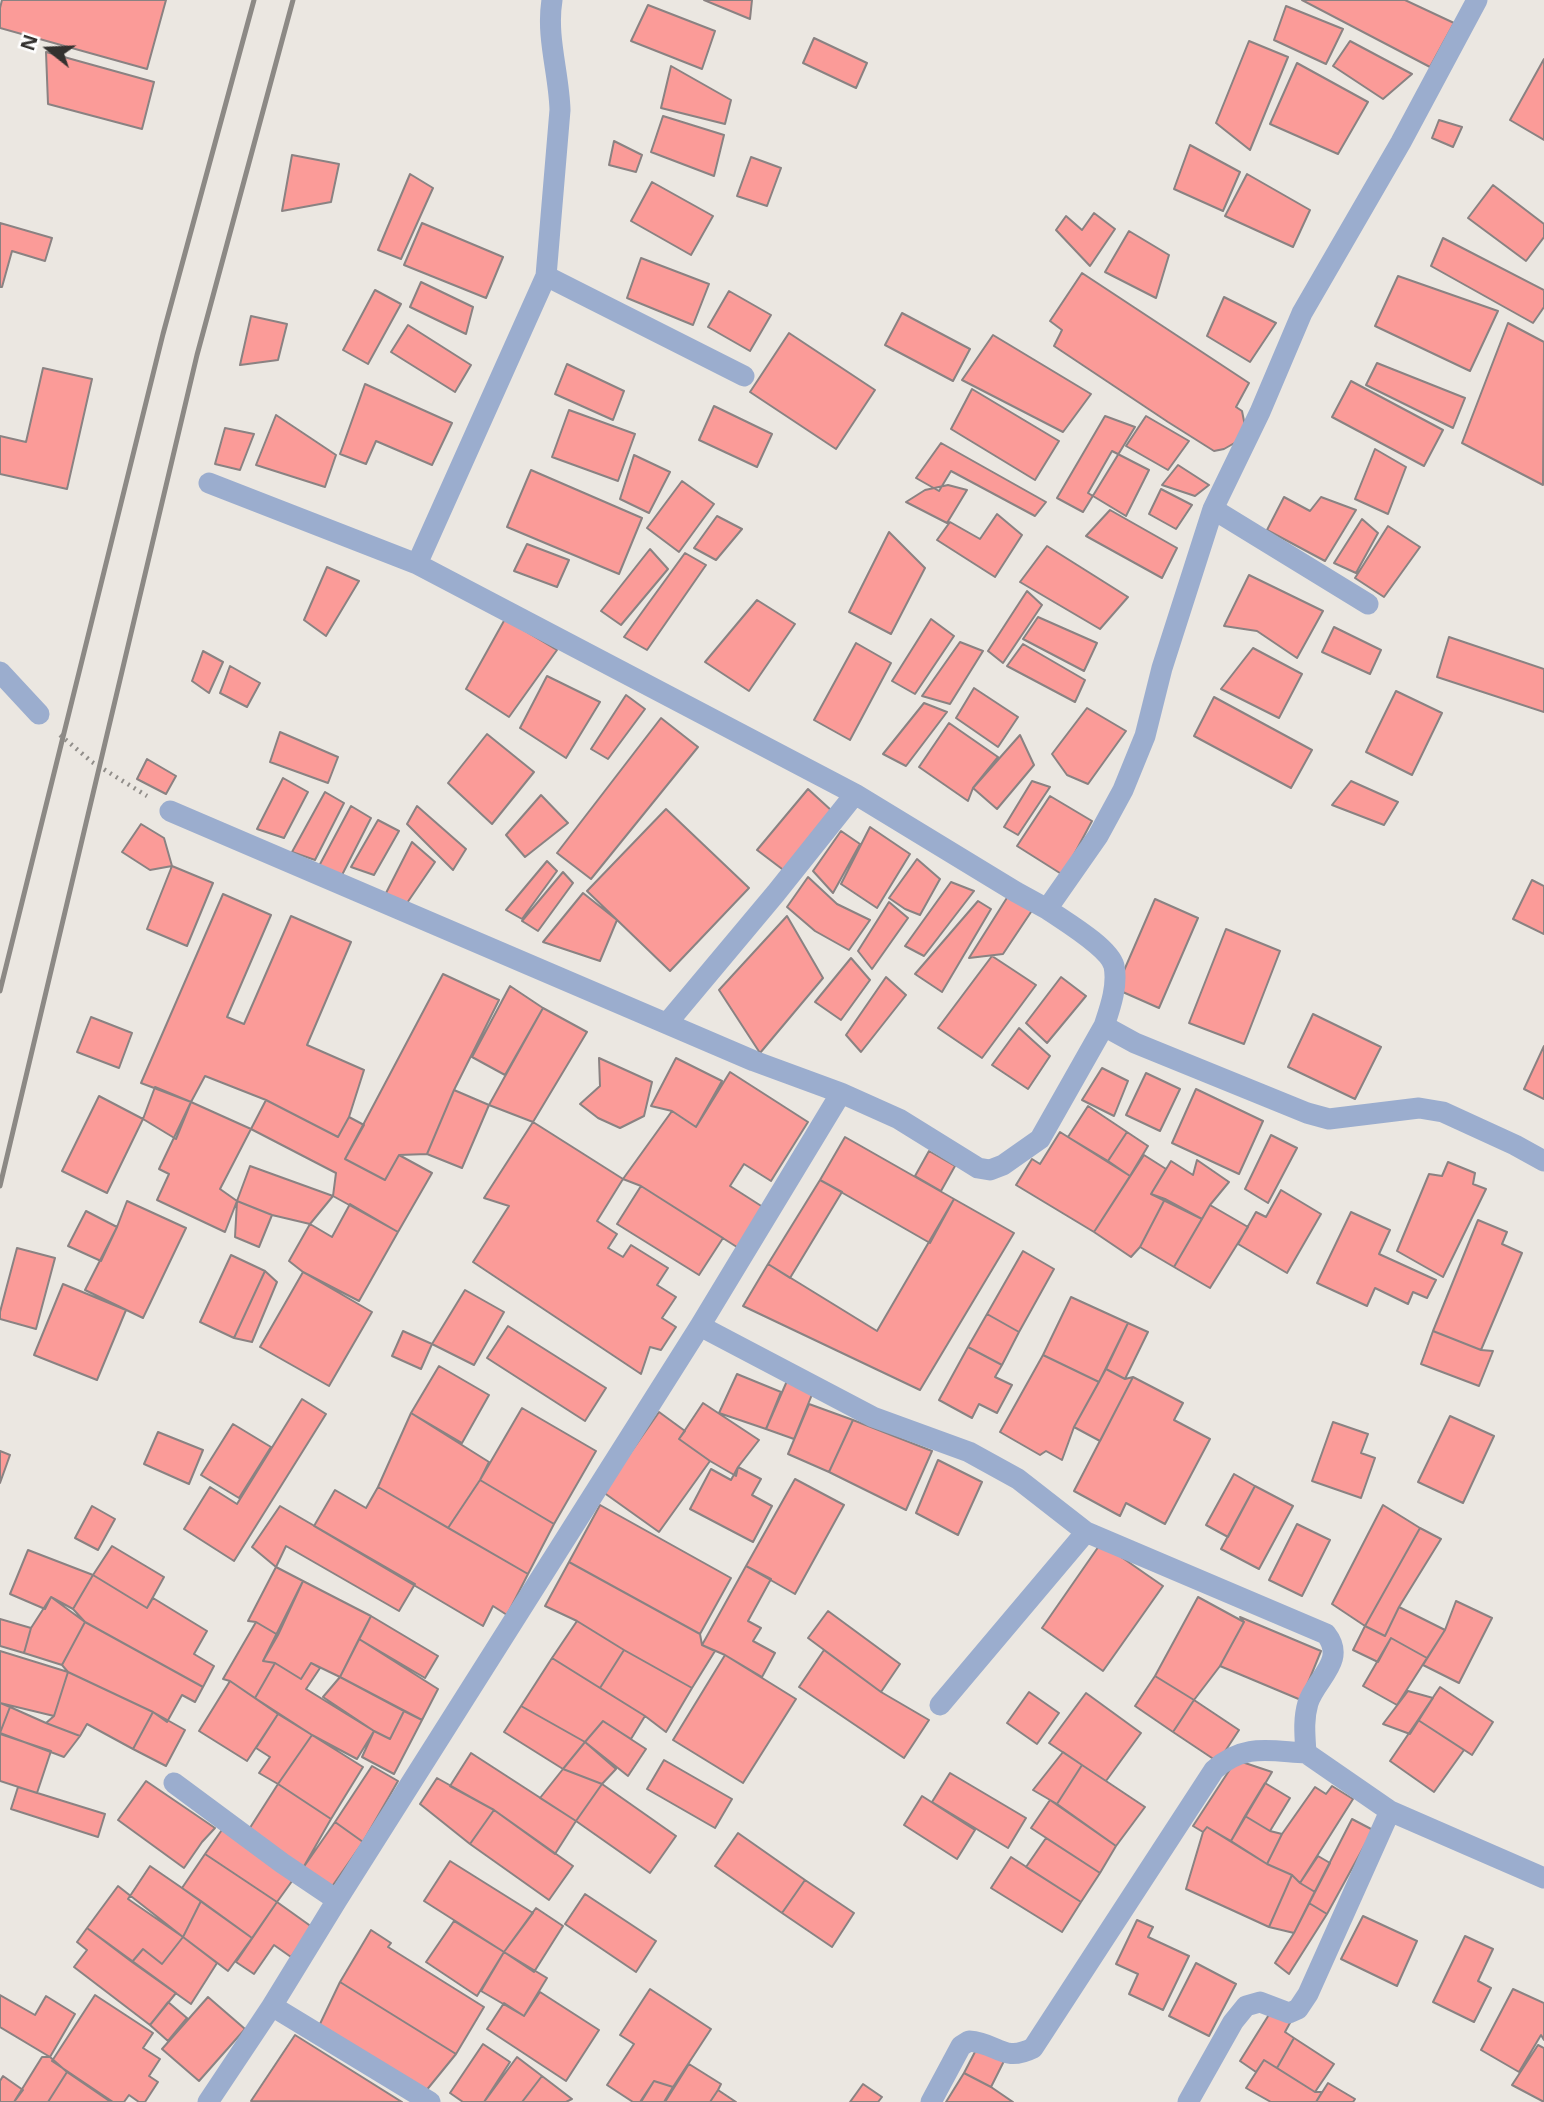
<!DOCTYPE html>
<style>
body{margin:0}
#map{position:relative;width:1544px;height:2102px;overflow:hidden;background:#ebe7e1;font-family:"Noto Sans",sans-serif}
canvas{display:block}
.north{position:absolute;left:14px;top:14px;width:70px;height:70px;-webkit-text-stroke:5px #fff;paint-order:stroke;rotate:288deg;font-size:19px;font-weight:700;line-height:28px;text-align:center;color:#33312f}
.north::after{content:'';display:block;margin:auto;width:24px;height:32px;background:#33312f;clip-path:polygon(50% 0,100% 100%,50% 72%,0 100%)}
</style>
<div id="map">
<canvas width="1544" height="2102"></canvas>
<div class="north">N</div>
</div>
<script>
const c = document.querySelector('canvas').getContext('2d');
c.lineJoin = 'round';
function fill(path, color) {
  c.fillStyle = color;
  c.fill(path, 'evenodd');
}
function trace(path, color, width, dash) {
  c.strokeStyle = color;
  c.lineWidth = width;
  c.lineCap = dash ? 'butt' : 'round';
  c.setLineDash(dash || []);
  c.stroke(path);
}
const building = new Path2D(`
 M2,0h164l-19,69 -147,-41v-20z
 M704,0h48l-2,19z
 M1302,0h103l49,23 -24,44z
 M648,5l67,26 -13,38 -71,-28z
 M1286,6l57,23 -17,35 -52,-24z
 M814,38l53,25 -11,25 -53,-25z
 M1249,41l39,16 -38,93 -34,-27z
 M1350,41l62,33 -29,25 -50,-33z
 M46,52l108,30 -12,47 -94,-25z
 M1544,59v81l-34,-20z
 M1297,63l71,39 -30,52 -68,-30z
 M671,66l60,34 -6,24 -64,-16z
 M663,116l61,19 -10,41 -63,-24z
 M1439,120l23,7 -9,20 -21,-9z
 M614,141l28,14 -6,17 -27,-7z
 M1190,145l50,27 -17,39 -49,-22z
 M292,155l47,9 -8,38 -49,9z
 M751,157l30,11 -14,38 -30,-10z
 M410,174l23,14 -32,71 -23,-9z
 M1247,174l63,36 -17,37 -68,-31z
 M652,182l61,34 -22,39 -60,-34z
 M1493,185l51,39v13l-18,24 -58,-43z
 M1094,213l21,16 -25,37 -34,-36 10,-14 16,14z
 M0,223l52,15 -7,23 -33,-10 -10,36h-2z
 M422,223l81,34 -17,41 -82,-33z
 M1129,231l40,24 -13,43 -51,-26z
 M1443,238l101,52v17l-11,16 -102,-57z
 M641,258l68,26 -16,41 -66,-27z
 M1082,273l167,110 -13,24 6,4 3,15 -7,15 -14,8 -10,2 -46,-29 -114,-76 8,-16 -12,-9z
 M1398,276l100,35 -28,60 -95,-45z
 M421,282l52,25 -7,27 -56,-27z
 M375,290l26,14 -33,60 -25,-14z
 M729,291l42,24 -21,36 -42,-24z
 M1224,297l52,26 -26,39 -43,-26z
 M902,313l68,36 -17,32 -68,-36z
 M251,316l36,8 -9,36 -38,5z
 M1508,323l36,19 -1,143 -81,-42z
 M408,325l63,40 -16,27 -64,-40z
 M789,333l86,57 -39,59 -86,-57z
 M993,335l98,59 -28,38 -101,-52z
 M1377,363l88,35 -12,30 -87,-43z
 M567,364l57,27 -11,29 -58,-26z
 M43,368l49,11 -25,110 -67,-15v-38l26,6z
 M1351,381l92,49 -19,36 -92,-49z
 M365,384l87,39 -20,42 -56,-24 -10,23 -26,-10z
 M972,389l87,52 -24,39 -84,-51z
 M714,406l58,28 -15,33 -58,-27z
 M569,410l66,24 -17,47 -66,-24z
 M276,415l60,40 -11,32 -69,-22z
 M1105,416l30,11 -52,85 -26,-14z
 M1146,416l43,25 -21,29 -42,-24z
 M225,428l29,6 -14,36 -25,-6z
 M941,443l105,59 -11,14 -84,-45 -12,20 -23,-13z
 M1375,449l31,18 -18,47 -33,-15z
 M1112,451l37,19 -23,46 -38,-23z
 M634,455l36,17 -21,41 -29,-14z
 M1178,465l31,20 -14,11 -33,-11z
 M531,470l111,48 -23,56 -112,-47z
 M682,481l32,23 -35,48 -32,-24z
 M948,485l19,5 -20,33 -41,-21 19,-12z
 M1161,489l31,16 -16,24 -27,-15z
 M1284,497l26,14 11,-14 35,13 -31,51 -58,-31z
 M1110,510l67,38 -15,30 -76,-42z
 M997,514l25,21 -27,42 -58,-37 13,-18 30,17z
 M717,516l25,13 -26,31 -22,-12z
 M1362,519l16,14 -22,40 -22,-10z
 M1388,526l32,21 -36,50 -29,-19z
 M889,532l36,36 -34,66 -42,-22z
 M527,544l42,16 -12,27 -43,-16z
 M1047,546l81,51 -28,32 -80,-47z
 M650,549l18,20 -47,56 -20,-14z
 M685,553l21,12 -59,85 -23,-13z
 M327,567l32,14 -33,55 -22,-16z
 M1249,575l74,36 -26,47 -40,-27 -33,-5z
 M1027,591l15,14 -39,58 -15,-12z
 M757,600l38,24 -46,67 -44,-29z
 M1038,617l59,26 -13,28 -61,-32z
 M505,619l52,31 -48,67 -43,-28z
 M931,619l23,17 -39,58 -23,-13z
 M1334,627l47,23 -11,24 -48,-22z
 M1449,637l95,32v43l-107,-35z
 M960,642l23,9 -33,53 -28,-8z
 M856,643l35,20 -41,77 -36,-20z
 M1023,644l62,36 -10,22 -68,-36z
 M1253,648l49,26 -23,44 -58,-29z
 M203,651l20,11 -14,31 -17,-12z
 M230,666l30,17 -13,24 -27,-14z
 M547,676l53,26 -34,56 -46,-30z
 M974,688l44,29 -20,30 -42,-29z
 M1396,691l46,22 -30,62 -46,-23z
 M626,695l19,14 -37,50 -17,-10z
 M1214,697l98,53 -21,38 -97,-52z
 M924,703l23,9 -41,54 -23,-12z
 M1087,708l39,23 -38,53 -21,-9 -15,-21z
 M661,718l37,29 -107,132 -34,-26z
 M949,723l49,34 -25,31 -5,13 -49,-34z
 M280,732l58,25 -10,26 -58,-21z
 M487,734l47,38 -42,52 -44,-41z
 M1020,735l14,30 -37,44 -24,-21z
 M147,759l29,17 -10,18 -29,-15z
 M283,778l25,14 -24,46 -27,-9z
 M1032,781l18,6 -32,48 -14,-8z
 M1351,781l47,21 -14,23 -52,-20z
 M808,789l24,22 -42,64 -33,-25z
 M325,792l19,11 -29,57 -23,-8z
 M541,795l27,28 -43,34 -19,-22z
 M1050,796l42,25 -29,54 -46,-29z
 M351,806l20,12 -29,57 -23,-9z
 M417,806l49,43 -13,21 -46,-46z
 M666,809l83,79 -79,83 -83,-80z
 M378,820l21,11 -25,44 -23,-8z
 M141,824l23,14 8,28 -22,4 -28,-18z
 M870,827l40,27 -33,54 -36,-24z
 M841,831l19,13 -27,49 -20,-22z
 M412,842l23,20 -28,41 -22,-8z
 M917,859l23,20 -20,36 -15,-6 -16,-11z
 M547,861l10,10 -35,48 -16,-9z
 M172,866l41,17 -26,63 -40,-17z
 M563,872l10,11 -35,48 -16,-10z
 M808,877l29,27 33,16 -21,30 -34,-19 -28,-24z
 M1532,880l12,6v48l-31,-15z
 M951,882l23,9 -50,65 -19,-10z
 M583,893l34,27 -17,41 -57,-19z
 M1010,893l23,16 -30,45 -34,4z
 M223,894l48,21 -44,102 17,7 47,-108 60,26 -44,103 57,25 -15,47 -11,20 -72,-37 -61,-24 -14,26 -50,-19z
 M1155,899l43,19 -39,90 -43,-19z
 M978,901l13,8 -49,83 -27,-18z
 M889,902l19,16 -36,51 -14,-18z
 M787,916l36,62 -63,75 -41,-63z
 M1226,929l54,22 -36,93 -55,-21z
 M992,956l44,29 -54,73 -44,-30z
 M851,958l19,22 -29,40 -26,-18z
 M443,974l56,26 -45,90 -27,64 -28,1 -14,25 -40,-21z
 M886,977l20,18 -45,57 -15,-17z
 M1061,977l25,19 -39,47 -21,-20z
 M510,986l33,22 -38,67 -33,-18z
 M543,1008l44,24 -54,90 -44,-17z
 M1313,1014l68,33 -26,52 -67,-32z
 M91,1017l41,16 -13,35 -42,-16z
 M1019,1028l31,28 -22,33 -36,-24z
 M1544,1046v53l-20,-10z
 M599,1058l53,24 -8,34 -24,12 -22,-10 -18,-14 20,-18z
 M676,1058l46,23 -26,46 -24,-16 -21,-5z
 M1102,1068l26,13 -14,35 -32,-16z
 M730,1072l78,50 -37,59 -27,-17 -14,22 36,23 -26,40 -99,-63 -18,-7 49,-68 24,16z
 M1146,1073l34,16 -20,42 -34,-16z
 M155,1087l36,15 -15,37 -33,-20z
 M1196,1089l67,32 -24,53 -67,-31z
 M454,1090l35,15 -27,63 -35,-14z
 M99,1096l44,23 -36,74 -45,-22z
 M266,1100l72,37 11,-20 15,8 -19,34 40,21 14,-25 33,18 -34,59 -65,-36 3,-23 -85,-44z
 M191,1102l60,27 -31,60 17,12 -12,31 -68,-32 12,-26 -10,-5z
 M1088,1106l39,26 -19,29 -40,-24z
 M533,1122l90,57 -26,42 20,13 -9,14 15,9 8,-12 37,23 -11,17 19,12 -14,21 14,9 -15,23 -11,-3 -9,27 -168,-112 36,-56 -25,-8z
 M1060,1132l70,44 -36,56 -78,-47 16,-26 8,5z
 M1127,1132l21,14 -18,30 -22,-15z
 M1271,1135l26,13 -29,55 -23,-14z
 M845,1137l109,62 -24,44 -110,-63z
 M929,1151l26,15 -14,25 -26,-15z
 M1144,1155l22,14 -15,25 14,5 -25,48 -9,10 -37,-25z
 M1197,1160l32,22 -19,23 -8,14 -51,-25 20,-33 22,14z
 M1448,1162l27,11 -2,11 13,5 -43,88 -46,-26 32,-77 13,2z
 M250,1166l83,30 -23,28 -38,-9 -35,-14z
 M820,1180l22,12 -52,86 -22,-14z
 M641,1186l82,52 -24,37 -82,-51z
 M1281,1190l40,24 -34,59 -49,-29 18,-32 10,5z
 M954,1199l60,34 -94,157 -177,-84 25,-42 109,67z
 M1165,1199l37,20 -28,48 -34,-20z
 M127,1201l59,27 -43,90 -58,-28 32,-63z
 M237,1201l35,14 -13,32 -24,-10z
 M350,1204l48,28 -39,69 -56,-29 -14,-11 21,-37 22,13z
 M1210,1205l38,22 -38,61 -36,-21z
 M86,1211l31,16 -16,34 -33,-15z
 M1351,1212l39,18 -11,24 57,26 -9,18 -14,-6 -5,12 -33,-16 -8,18 -50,-23z
 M1478,1220l29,12 -5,12 20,9 -41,97 -48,-19z
 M17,1248l38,10 -19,71 -36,-10v-7z
 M1023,1251l31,18 -35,63 -32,-18z
 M231,1255l34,16 -31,67 -34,-16z
 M265,1271l12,11 -25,60 -18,-4z
 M303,1272l69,40 -43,74 -69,-39z
 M63,1284l63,26 -29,70 -63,-25z
 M465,1290l39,22 -30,53 -42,-21z
 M1071,1297l57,26 -29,59 -56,-27z
 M987,1314l32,18 -17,33 -34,-18z
 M1128,1323l20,9 -23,47 -19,-10z
 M508,1326l98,62 -21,33 -98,-63z
 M403,1331l29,13 -11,25 -29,-13z
 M1433,1331l48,19 12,1 -14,35 -58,-22z
 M968,1347l34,18 -7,12 17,8 -15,28 -18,-9 -7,14 -33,-18z
 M1043,1355l56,27 -25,45 -12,33 -16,-9 -6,4 -40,-23z
 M439,1366l50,29 -27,48 -51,-30z
 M1106,1369l19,10 8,-2 -33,64 -26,-14z
 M737,1374l44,18 -15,37 -47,-16z
 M1133,1377l50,26 -9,17 36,19 -45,85 -39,-21 -6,13 -46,-25z
 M787,1381l26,11 -19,47 -28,-10z
 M302,1399l24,15 -92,147 -50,-32 26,-42 27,17z
 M703,1403l56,37 -21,27 -2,9 -26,-15 -31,-22z
 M809,1404l44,16 -24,52 -41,-18z
 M522,1408l74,43 -42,73 -74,-44z
 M659,1412l26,19 -6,8 31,22 -51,71 -56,-40z
 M411,1413l78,49 -9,18 -32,48 -70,-41z
 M1450,1416l44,20 -31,67 -45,-21z
 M853,1420l79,31 -26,59 -77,-38z
 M1333,1422l35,12 -7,19 14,5 -14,40 -49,-17z
 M233,1424l38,23 -32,51 -38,-23z
 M158,1432l45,18 -14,34 -45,-20z
 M0,1451l10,4 -10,28z
 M938,1460l44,22 -24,53 -42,-22z
 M738,1467l23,12 -9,16 20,11 -19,36 -63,-33 21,-40 20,11z
 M1234,1474l21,12 -27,51 -22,-12z
 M795,1479l49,26 -49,89 -49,-28z
 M480,1480l74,44 -26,50 -80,-46z
 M1255,1486l38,20 -34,63 -38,-20z
 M378,1487l150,87 -21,41 -14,-9 -10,20 -169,-100 21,-36 31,18z
 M600,1505l131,73 -31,56 -131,-72z
 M1383,1505l37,23 -55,98 -33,-22z
 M92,1506l23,13 -17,31 -23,-12z
 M280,1506l135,78 -16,27 -113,-65 -10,21 -24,-20z
 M1297,1524l33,16 -28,56 -33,-16z
 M1420,1528l21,11 -42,68 -14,29 -20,-10z
 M1101,1543l62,43 -60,85 -61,-43z
 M112,1546l52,31 -17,31 -54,-33z
 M28,1550l65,25 -20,34 -22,-12 -6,12 -35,-15z
 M569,1562l131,72 2,11 13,6 -23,37 -68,-38 -47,-29 -32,-15z
 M746,1566l25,13 -23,42 13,7 -8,13 22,12 -13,24 -37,-22 -23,-10z
 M276,1567l27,14 -25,54 -22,-13 -8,-1z
 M93,1575l54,33 6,-10 54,33 -13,23 20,12 -11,21 -118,-65 -12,-13z
 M303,1581l68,35 -31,61 -29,-14 -10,16 -26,-16 -12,-2z
 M51,1597l34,25 -23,43 -38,-12 7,-25z
 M1198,1597l46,25 -24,44 -26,34 -39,-24z
 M1456,1601l36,17 -33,65 -36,-18 22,-35z
 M1399,1607l46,23 -18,28 -36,-20 -13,24 -25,-12 12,-24 20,10z
 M828,1611l72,53 -19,28 -73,-54z
 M371,1616l67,40 -13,22 -66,-39z
 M1240,1617l81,34 -20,49 -81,-34 24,-44z
 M0,1619l31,9 -7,25 -24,-7z
 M577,1621l47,29 -24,38 -48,-30z
 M85,1622l118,65 -8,15 -13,-7 -15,27 -14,-10 -85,-40 -6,-7z
 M256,1622l22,13 -15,26 12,2 -20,35 -25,-17 -7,-2z
 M1391,1638l36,20 -30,47 -34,-19z
 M359,1639l79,50 -16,31 -82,-43z
 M624,1650l68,38 -26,44 -21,-16 -45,-28z
 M824,1650l57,42 48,28 -25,38 -105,-71z
 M0,1651l68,21 -14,44 -54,-13z
 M725,1655l71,44 -53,84 -70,-43z
 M552,1658l93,58 -14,23 -28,-18 -18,21 -64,-36z
 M275,1663l26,16 10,-16 9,5 -14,21 68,42 -17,28 -45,-24 -57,-37z
 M68,1672l85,40 -20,37 -46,-25 -7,12 -34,-13 8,-7z
 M1155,1676l39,24 -21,32 -38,-26z
 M340,1677l64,34 -14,28 -16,-8 -51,-34z
 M230,1681l48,33 -31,47 -48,-30z
 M1440,1687l53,35 -21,33 -54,-35z
 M1408,1691l25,7 -23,36 -27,-10z
 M1029,1692l30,21 -22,31 -30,-21z
 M1086,1693l55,40 -35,48 -57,-38z
 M1194,1700l45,30 -21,32 -45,-30z
 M0,1703l10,4 -10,26z
 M521,1706l64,36 -22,27 -59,-37z
 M10,1707l36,16 34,13 -16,21 -64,-24z
 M404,1711l18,9 -28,54 -32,-17 12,-26 16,8z
 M153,1712l32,18 -19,36 -33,-17z
 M278,1714l34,21 -34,49 -19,-11 11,-16 -14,-9z
 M1418,1720l46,30 -30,42 -44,-31z
 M603,1721l43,28 -18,27 -43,-34z
 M0,1734l51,17 -14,42 -37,-12z
 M312,1735l51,32 -32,52 -53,-35z
 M585,1742l31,27 -14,15 -39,-15z
 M1063,1752l19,13 -25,39 -24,-14z
 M471,1753l105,68 -21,33 -61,-44 -44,-24z
 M664,1760l68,39 -17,29 -68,-39z
 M1236,1760l36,12 -41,69 -24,-14 -4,5 -10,-6z
 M1082,1765l63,42 -29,39 -59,-42z
 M372,1766l26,15 -35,61 -28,-20z
 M563,1769l39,15 -26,37 -36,-23z
 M950,1773l76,45 -18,30 -76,-46z
 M437,1778l57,32 -24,34 -50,-40z
 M146,1781l69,47 -13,14 -18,26 -66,-48z
 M1265,1783l25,15 -20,33 -25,-15z
 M278,1784l53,35 -28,49 -57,-34z
 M602,1784l74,52 -26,37 -74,-52z
 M1332,1786l21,13 -53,84 -8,-8 -25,-11 15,-30 33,-47 11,7z
 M18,1787l87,27 -7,23 -87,-28z
 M922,1796l53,34 -18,29 -53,-34z
 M1050,1800l66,46 -16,27 -69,-45z
 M494,1810l79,56 -24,34 -79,-56z
 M1245,1816l25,15 12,3 -15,30 -36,-23z
 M1352,1819l21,11 -46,84 -18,-11z
 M335,1822l28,20 -32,46 -28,-20z
 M224,1827l71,50 -18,25 -72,-48z
 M1207,1827l60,37 25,11 -23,52 -83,-38 17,-57z
 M738,1833l67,47 -23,33 -67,-47z
 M1046,1838l54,35 -19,29 -55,-35z
 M205,1854l72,48 -25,36 -70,-50z
 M1318,1856l12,7 -15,29 -15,-9z
 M1011,1857l70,45 -19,30 -71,-44z
 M450,1861l83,52 -29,39 -80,-51z
 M150,1866l51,35 -18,36 -55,-38z
 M1292,1875l8,8 15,9 -21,41 -25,-6z
 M805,1880l49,33 -22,34 -50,-34z
 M118,1886l65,51 -21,27 -19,-15 -11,13 -45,-34z
 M585,1894l71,47 -20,31 -71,-48z
 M201,1901l51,37 -24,33 -45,-34z
 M277,1902l35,25 -21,30 -17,-12 -20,29 -18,-12z
 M1309,1903l18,11 -38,60 -14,-11 19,-30z
 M536,1908l27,18 -29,46 -30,-20z
 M1363,1916l54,25 -20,45 -56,-27z
 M1137,1920l16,7 -5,10 41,19 -26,54 -34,-16 9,-20 -22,-10z
 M454,1921l50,31 -27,44 -51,-34z
 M87,1928l89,65 -26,32 -76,-58 13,-17 -10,-8z
 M371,1930l20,13 -3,4 96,60 -28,47 -116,-72z
 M1465,1936l28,13 -15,32 13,7 -17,34 -41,-20z
 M183,1937l34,26 -26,41 -59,-42 11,-13 19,15z
 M504,1952l43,26 -23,38 -43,-25z
 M1196,1963l40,21 -27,52 -40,-20z
 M340,1982l116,72 -31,38 -106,-66z
 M650,1989l61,40 -38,58 -19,-6 -14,21h-7l-26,-17 27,-41 -14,-9z
 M1513,1989l31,14v37l-3,-5 -22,37 -38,-22z
 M540,1992l59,38 -33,51 -79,-52 17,-26 20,13z
 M0,1995l35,20 11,-19 29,18 -25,43 -50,-30z
 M95,1995l58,38 -10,15 17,11 -11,17 9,6 -13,20h-6l-10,-7 -5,7h-11l-61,-41z
 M208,1997l37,32 -46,52 -37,-32z
 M168,2002l19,16 -19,23 -18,-16z
 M1270,2013l21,8 -6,11 9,6 -17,30 -13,-8 -8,12 -16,-11z
 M295,2035l107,67 -151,-1z
 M1294,2038l40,26 -19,28 -38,-24z
 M483,2044l27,18 -26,40h-21l-13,-9z
 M1538,2045l6,3v54l-32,-17z
 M977,2048l27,13 -13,26 -27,-14z
 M42,2057h8l17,15 -19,30h-34z
 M517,2057l25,19 -20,26h-38z
 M1264,2060l51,32h7l-6,10h-45l-25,-14z
 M689,2064l32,20 -3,6 -8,12h-45z
 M67,2072l44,30h-63z
 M964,2073l27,14 22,15h-67z
 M3,2076l20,14 -9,12h-14v-21z
 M542,2076l30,23 -6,3h-44z
 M654,2081l19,6 -9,15h-23z
 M1328,2083l27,16 -2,3h-37z
 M863,2084l19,13 -4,5h-28z
 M718,2090l18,12h-26z`);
fill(building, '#fb9b98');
trace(building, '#8a8282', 2);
trace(new Path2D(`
 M60,735l32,27 55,34`), '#918e8a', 4.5, [2, 5]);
trace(new Path2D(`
 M552,0c-6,37 7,73 8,110l-14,166 -129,288 438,230 161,98 31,17 51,-73 25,-46 22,-54 17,-68 51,-159 47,-97 42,-99 99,-171 76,-142
 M546,276l198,100
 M209,483l208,81
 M1213,509l155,95
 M0,672l39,42
 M170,811l584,250 87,32
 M1047,909c17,12 62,38 67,57 4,20 -4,42 -10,60
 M668,1022l108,-129 79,-99
 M700,1326l173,91 96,35 49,27 68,53 240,102c21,27 -10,44 -18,69 -5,17 -3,33 -2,50l84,58 154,67
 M940,1705l146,-173
 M174,1783l108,80 55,37
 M272,2006l158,96
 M208,2102l64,-96 65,-106 363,-574 141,-233 58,26 79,49 12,2 13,-5 37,-26 64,-113 31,17 172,70 22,6 90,-11 24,4 72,33 29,16
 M931,2102l30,-56 8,-5c29,2 34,22 64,7l181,-278c30,-27 55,-19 92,-17
 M1188,2102l45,-80 13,-16 14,-4 29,11 9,-4 10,-15 82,-183`), '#9badce', 21);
trace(new Path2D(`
 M0,991l163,-657 91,-334
 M0,1186l197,-831 96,-355`), '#8c8985', 5);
</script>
